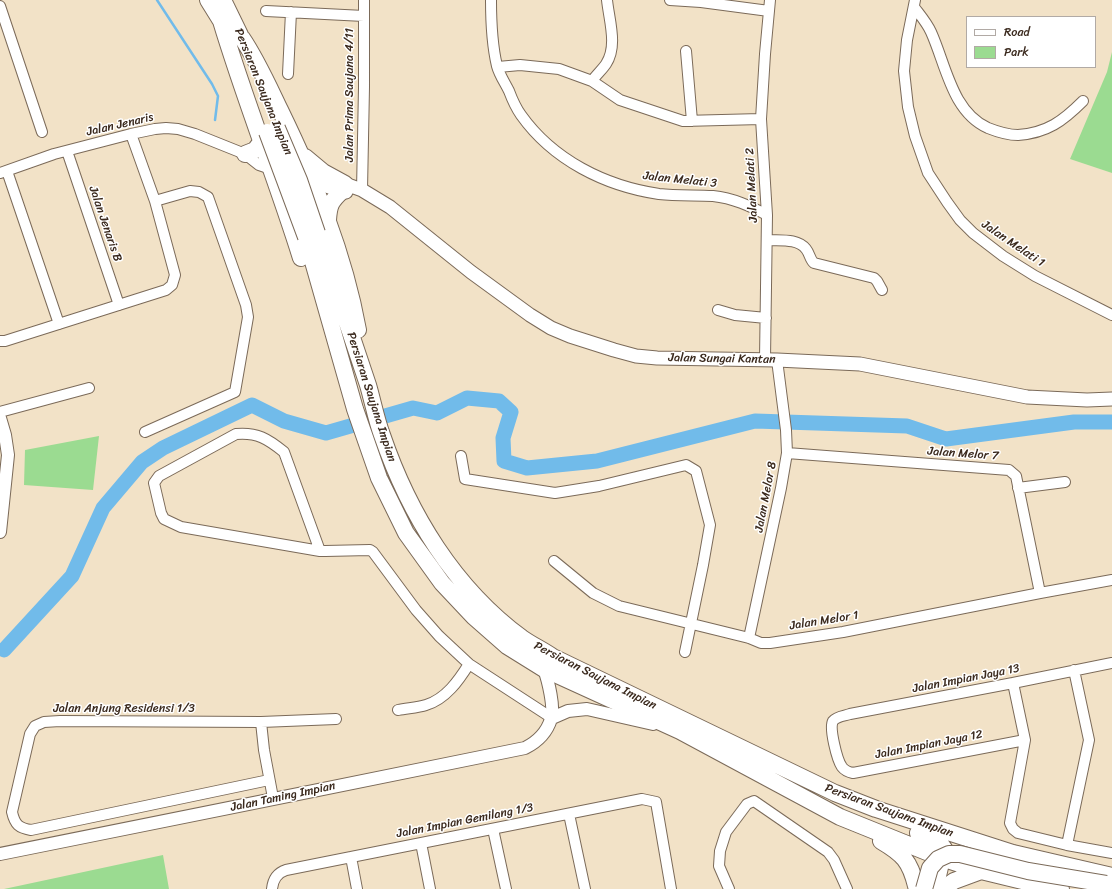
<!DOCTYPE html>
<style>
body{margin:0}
#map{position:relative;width:1112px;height:889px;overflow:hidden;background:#f2e2c7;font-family:Sriracha,sans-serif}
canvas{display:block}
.legend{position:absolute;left:966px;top:16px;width:130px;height:52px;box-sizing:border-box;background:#fff;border:1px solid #b1aaa5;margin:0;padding:5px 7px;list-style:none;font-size:12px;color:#3b2a1e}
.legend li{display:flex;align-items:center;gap:8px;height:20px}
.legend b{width:20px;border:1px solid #b1aaa5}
</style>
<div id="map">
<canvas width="1112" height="889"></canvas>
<ul class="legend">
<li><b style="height:5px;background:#fff"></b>Road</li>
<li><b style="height:11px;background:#9bdb91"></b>Park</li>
</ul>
</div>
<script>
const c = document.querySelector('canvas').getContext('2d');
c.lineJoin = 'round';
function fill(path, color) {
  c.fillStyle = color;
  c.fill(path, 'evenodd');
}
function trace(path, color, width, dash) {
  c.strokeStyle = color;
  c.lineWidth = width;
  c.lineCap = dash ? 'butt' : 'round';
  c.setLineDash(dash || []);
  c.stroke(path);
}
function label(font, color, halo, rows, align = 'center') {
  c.font = font + ' Sriracha,sans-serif';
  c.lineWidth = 3;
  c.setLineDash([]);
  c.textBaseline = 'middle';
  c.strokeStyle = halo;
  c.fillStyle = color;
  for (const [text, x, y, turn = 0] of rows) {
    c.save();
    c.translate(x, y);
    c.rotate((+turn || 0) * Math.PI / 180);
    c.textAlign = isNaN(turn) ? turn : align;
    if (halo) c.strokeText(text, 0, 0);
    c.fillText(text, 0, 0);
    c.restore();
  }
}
fill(new Path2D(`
 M1112,52v121l-42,-14 37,-87z
 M99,436l-6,54 -69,-5 1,-35z
 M163,855l6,34h-165z`), '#9bdb91');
trace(new Path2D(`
 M157,0l55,84 6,12 -3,24`), '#71bbea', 2.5);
trace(new Path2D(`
 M4,650l68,-74 31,-68 39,-46 21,-14 89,-43 32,16 42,12 87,-25 24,5 30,-15 32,3 12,11 -8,26 1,23 23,7 70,-7 158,-40 152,5 39,13 128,-17h38`), '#71bbea', 15);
const minor = new Path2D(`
 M491,0c0,22 1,45 6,66 2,8 8,17 12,25 3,8 7,17 12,24 32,45 84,71 138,79 18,2 36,1 54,2 20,2 37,10 54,19
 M670,0l31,2 68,9
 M915,0l-8,40 -3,31 4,36 7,29 13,37 19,29 13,18 13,13 30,23 32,20 77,39
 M0,6l42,126
 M914,7c6,8 13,16 17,25 15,33 21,80 57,96 10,4 19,7 30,7 29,-2 45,-14 65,-34
 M266,11l98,5
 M686,51l6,70
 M498,67l22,-2 39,4 33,12 28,19 63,21 78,-2
 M288,74l3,-62
 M592,81c4,-6 10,-11 14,-17 12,-18 3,-44 1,-64
 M67,151l52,154
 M245,154l14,11 12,4
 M7,171l52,153
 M0,173l54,-19 77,-20 24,-5 11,-1 12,1 17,5 50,20 6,1
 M362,190l2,-103v-87
 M767,240c13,1 30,-2 39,9 4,5 4,11 8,14l60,15 3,3 5,9
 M718,310l17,5 31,3
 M0,341h5l161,-51 6,-5 3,-10 -20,-74 -24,-67
 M765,359l2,-144 -6,-96 4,-65 5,-54
 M0,412l89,-24
 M145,432l90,-40 13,-75 -2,-12 -38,-108 -9,-5 -9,-1 -35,10
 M787,453l222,17 7,6 24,117
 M461,456l4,23 90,14 44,-7 87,-21 10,6 14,54 -7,40 -18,87
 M1018,488l47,-6
 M320,551l-36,-99c-16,-13 -27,-20 -48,-18l-77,42 -5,7 7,30 3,6 17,8 139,24h5l45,-1 3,2 43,58 23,26 30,28 83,54
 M554,561l39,32 26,13 130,32 12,5h9l73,-11 197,-39 72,-13
 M749,638l32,-150 6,-35 -1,-23 -9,-70
 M1013,683l12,57 -15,83 3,6 5,4 49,12 45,8
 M398,710c9,-2 19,-2 28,-5 20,-6 33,-25 43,-41
 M261,722l3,28 9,48
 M1025,740l-172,33c-5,-1 -8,-2 -11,-6 -5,-7 -13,-39 -9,-46 4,-5 12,-5 17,-7l163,-31 99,-20
 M269,780l-238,50c-12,-2 -16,-5 -19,-18l18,-78 5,-8 9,-4 16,-1 201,1 75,-3
 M569,814l16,75
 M493,829l13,60
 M421,843l9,46
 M1067,845l22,-105 -15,-70
 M351,857l6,32
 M272,889c1,-10 5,-16 14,-19l356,-71 14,3 15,87
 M729,889l-10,-23 1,-15 6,-19 21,-28 7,-3 74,51 6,8 13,29`);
const tertiary = new Path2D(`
 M0,418l5,17 3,20 -8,77
 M552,718l16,-7 19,-2 66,15
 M0,854c175,-34 350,-71 525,-106 12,-6 22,-16 26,-29 4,-11 -3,-39 -7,-50
 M937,889l7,-30`);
const secondary = new Path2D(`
 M306,180l40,12
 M337,181l25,9 28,17 81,65 59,43 21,13 19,8 44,14 22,6 21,2 120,2 83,4 167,33 60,3 25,-1`);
const trunk = new Path2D(`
 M208,0l18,29
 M223,0l17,35
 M221,21c24,80 55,157 80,237
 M242,38c15,22 26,47 38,72 34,70 64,143 78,220
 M245,154l10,-4 6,-8
 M305,157l18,15 22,12
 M328,220c1,-15 3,-19 14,-29
 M317,233c17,51 34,102 51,152 5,17 8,34 14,50 27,79 72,153 140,203 10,7 21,12 31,19l282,136 41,16 137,44 99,23
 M306,237l49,172 24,69 27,55 36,50 32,34 33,29 37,23 136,62 160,86 104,42 37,12 62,15 18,3
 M918,833l20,7 7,10 -1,9
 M881,841c22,13 29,20 35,45
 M943,889l11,-8 27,-10`);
trace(minor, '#7b6a59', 12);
trace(tertiary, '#7b6a59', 14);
trace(secondary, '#7b6a59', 15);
trace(trunk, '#7b6a59', 18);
trace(minor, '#fff', 10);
trace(tertiary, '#fff', 12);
trace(secondary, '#fff', 13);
trace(trunk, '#fff', 16);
const trunkBridge = new Path2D(`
 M277,128l22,52 18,53
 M267,132l39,105
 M924,889l6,-21 8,-9 11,-5h11l68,17 78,13`);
trace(trunkBridge, '#7b6a59', 18, []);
trace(trunkBridge, '#fff', 16);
label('12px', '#3b2a1e', '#fff', [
 ["Persiaran Saujana Impian",263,92,68],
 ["Jalan Prima Saujana 4/11",350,95,-90],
 ["Jalan Jenaris",120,125,-13],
 ["Jalan Melati 3",680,180,6],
 ["Jalan Melati 2",752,185,-93],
 ["Jalan Jenaris B",105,224,71],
 ["Jalan Melati 1",1013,244,34],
 ["Jalan Sungai Kantan",722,359,1],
 ["Persiaran Saujana Impian",371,397,72],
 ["Jalan Melor 7",963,454,4],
 ["Jalan Melor 8",766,497,-79],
 ["Jalan Melor 1",824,621,-9],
 ["Persiaran Saujana Impian",595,676,27],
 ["Jalan Impian Jaya 13",966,679,-11],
 ["Jalan Anjung Residensi 1/3",124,709],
 ["Jalan Impian Jaya 12",929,745,-11],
 ["Jalan Taming Impian",283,797,-12],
 ["Persiaran Saujana Impian",889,811,20],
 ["Jalan Impian Gemilang 1/3",465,821,-11]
]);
</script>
